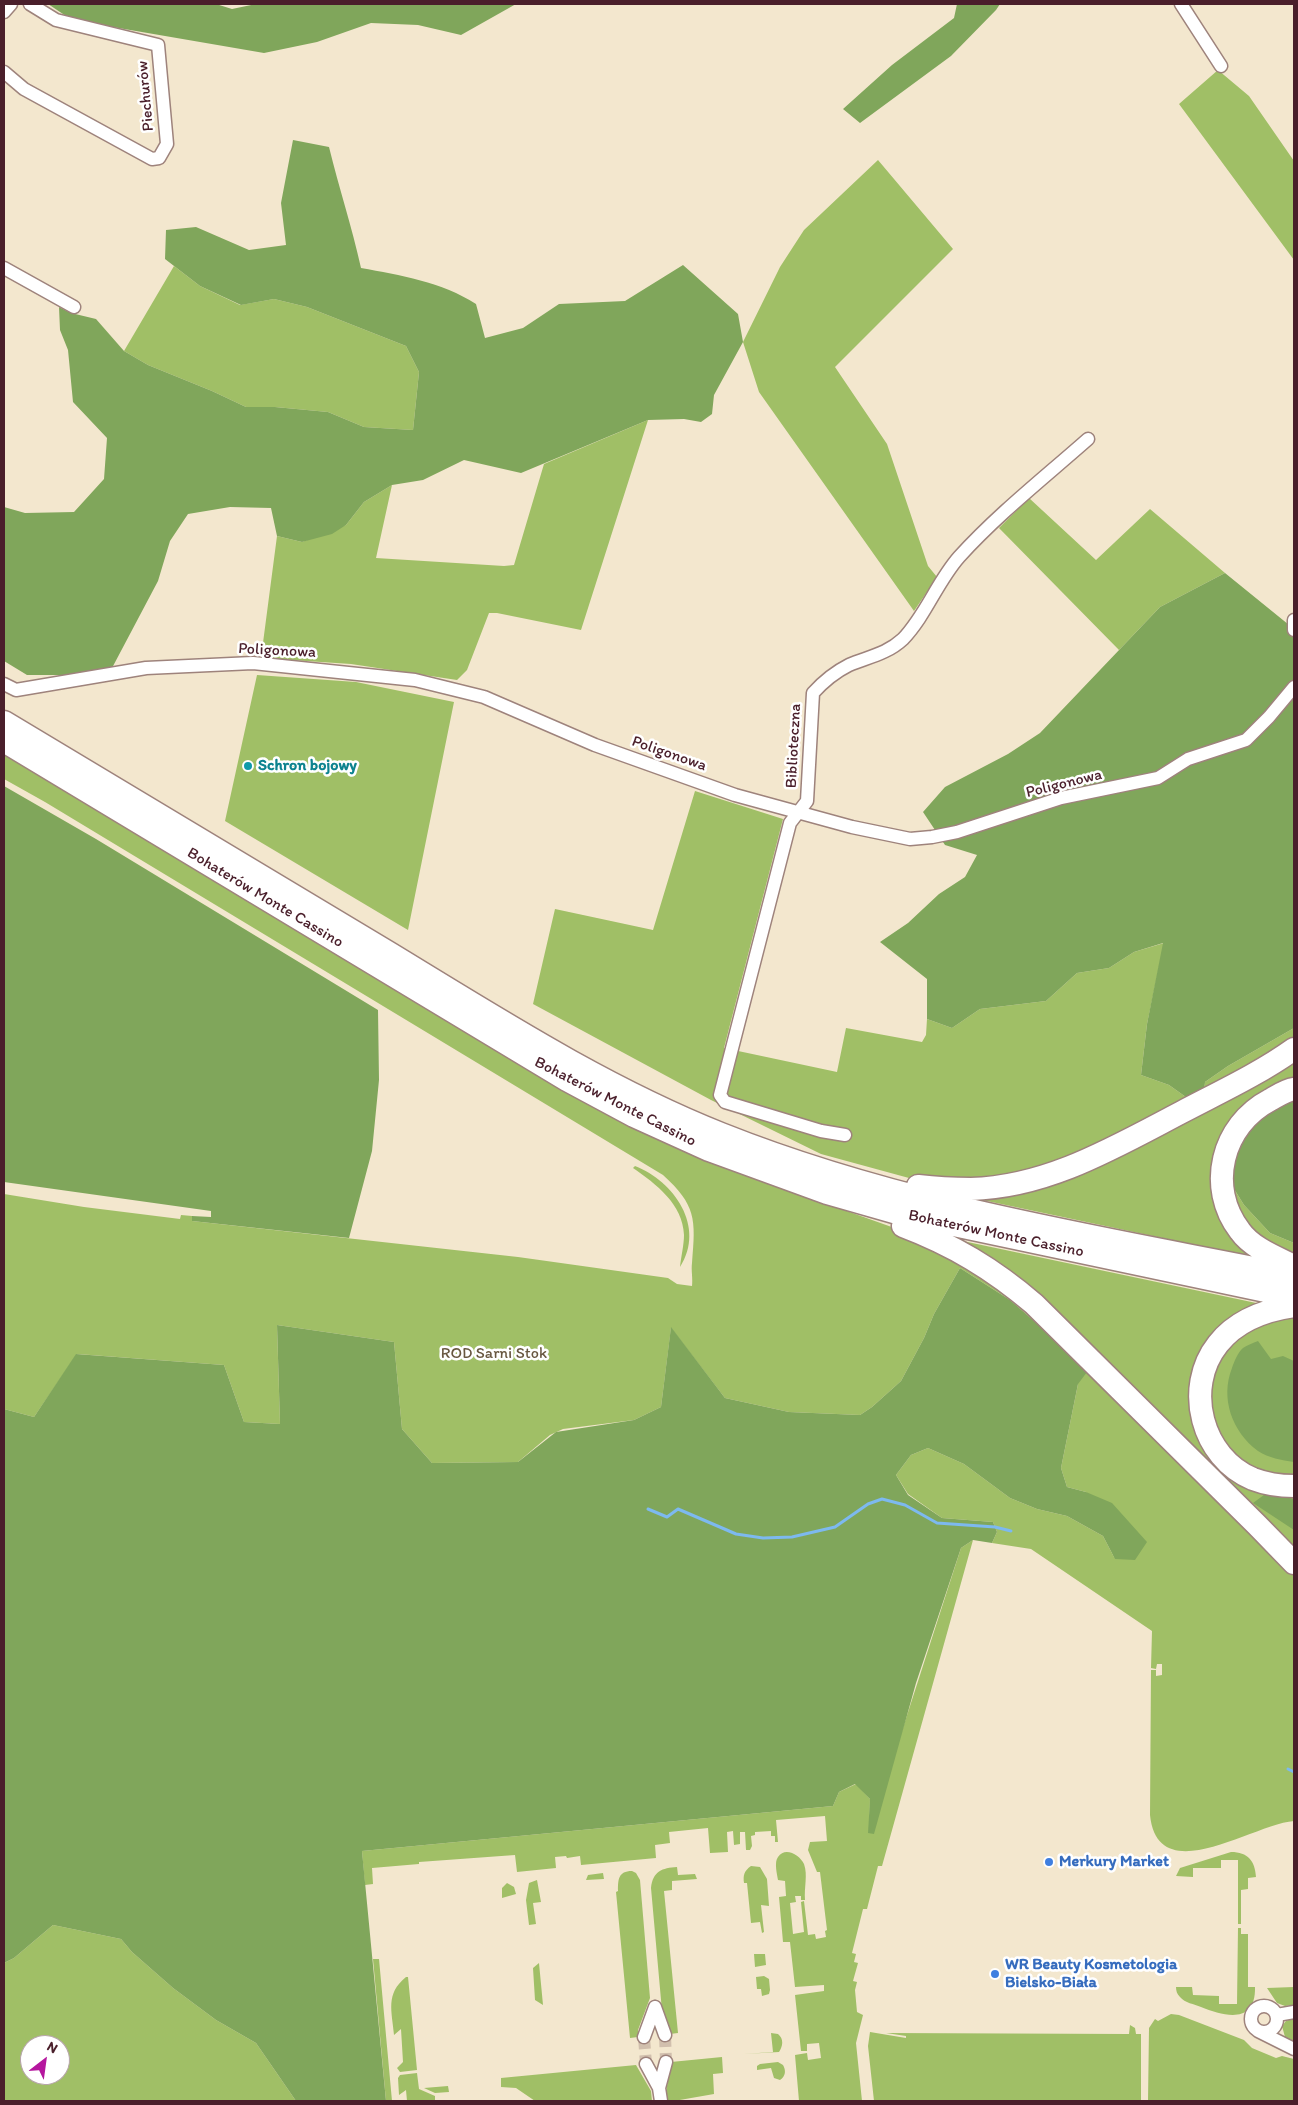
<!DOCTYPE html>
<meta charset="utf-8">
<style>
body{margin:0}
#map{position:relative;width:1298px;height:2105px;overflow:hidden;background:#f3e7ce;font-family:Itim,sans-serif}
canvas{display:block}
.frame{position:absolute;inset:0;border:5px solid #4a1f2b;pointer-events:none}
.north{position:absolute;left:20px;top:2035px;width:50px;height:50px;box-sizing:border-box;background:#fff;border:1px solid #b7a5aa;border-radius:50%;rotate:30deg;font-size:14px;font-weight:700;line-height:20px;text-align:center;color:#4a1f2b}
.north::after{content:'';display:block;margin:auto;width:18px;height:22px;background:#b5179e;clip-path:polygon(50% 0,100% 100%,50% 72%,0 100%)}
</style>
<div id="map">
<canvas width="1298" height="2105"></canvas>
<div class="frame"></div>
<div class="north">N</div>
</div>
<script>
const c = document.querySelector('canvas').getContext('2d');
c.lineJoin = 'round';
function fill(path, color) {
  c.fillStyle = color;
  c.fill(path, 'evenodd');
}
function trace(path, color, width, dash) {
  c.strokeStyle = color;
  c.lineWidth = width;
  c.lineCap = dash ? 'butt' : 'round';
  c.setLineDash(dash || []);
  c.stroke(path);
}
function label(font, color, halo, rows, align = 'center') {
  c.font = font + ' Itim,sans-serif';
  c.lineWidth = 5;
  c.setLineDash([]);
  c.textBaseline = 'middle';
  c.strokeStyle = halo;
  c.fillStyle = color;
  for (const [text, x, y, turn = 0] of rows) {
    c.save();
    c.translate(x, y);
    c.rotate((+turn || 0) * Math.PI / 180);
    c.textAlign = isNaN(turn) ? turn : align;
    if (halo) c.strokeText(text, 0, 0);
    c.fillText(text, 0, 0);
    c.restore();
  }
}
fill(new Path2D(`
 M1218,70l31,26 45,65v99l-115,-156z
 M878,160l75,89 -118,118 52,77 41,122 9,11 -23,34 -155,-219 -16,-50 37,-75 24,-37z
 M174,266l26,20 40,19 34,-6 33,8 99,39 13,26 -6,58 -49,-3 -36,-15 -53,-5h-29l-34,-16 -64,-26 -24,-14z
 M648,420l-67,210 -84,-17h-8l-22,57 -10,10 -106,-16 -90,-6 16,-122 25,6 44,-17 18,-23 28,-17 -16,73 128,8 10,-1 30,-101z
 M1029,498l67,62 54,-51 75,64 -65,34 -41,43 -120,-122z
 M257,675l99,7 98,20 -46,228 -183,-109z
 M4,754l578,347 63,33 78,33 194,69 70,36 307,297v252c-41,3 -136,70 -144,-6l1,-145h5v6l6,-1v-11h-5l-1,5 -5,-1 1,-37 -121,-82 -39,-6 5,-11 -4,-10 -51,-4 -34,-24 -12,-19 15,-20 17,-7 36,16 46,34 27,11 30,7 36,20 12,23 -29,-67 -19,-5 -6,-19 17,-84 -21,-43 -47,-41 -50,-32 -26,46 -10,24 -23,43 -29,26 -12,8 -71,-3 -64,-14 -54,-70 -10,79 -27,13 -71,9 -13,6 -32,27 -86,1 -30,-34 -8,-87 -117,-17 3,99 -36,-2 -20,-57 -147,-11 -43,63 -30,-8v-215l80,13 96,12 1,-4 11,1v5l326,36 150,21 9,6 15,2c1,-7 -1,-16 0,-23 4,-44 4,-58 -29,-88l-618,-373 -41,-23z
 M695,791l88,28 -59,229 113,24 9,-44 76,14 4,-7 1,-16 25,9 28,-19 66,-8 31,-28 32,-5 25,-16 30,-9 -17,81 -6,51 28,10 21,15 -43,24 -122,51 -77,7 -39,-4 -88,-24 -110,-54 -178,-96 22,-95 98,21z
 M1294,1028v14l-90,51 1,-11 23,-16z
 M1294,1057v26l-79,79 42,96 -289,-61 57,-9z
 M635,1166c39,15 71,61 45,101 1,-10 4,-22 4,-32 -1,-31 -28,-51 -51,-67z
 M1231,1184l13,21 26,28 24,10v15c-36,-23 -51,-30 -63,-74z
 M958,1240l303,64 -47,34 -6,109 86,46v61z
 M1294,1316v162l-33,-5 -32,-20 -12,-16 -9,-44 16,-44 25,-22z
 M973,1540l-91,326h-4l-11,43h-4l-11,44 4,1 -2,8 4,1 -5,18 4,1 -2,8 2,22 6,3 -7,28 6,58h-63l-4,-46 12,-2 1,7 13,-2 -2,-15 -12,1v7h-6l-6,-56 29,-4v-6l-29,2 -5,-45h-7l-4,-45 7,-1 -1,-15 -7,-1c-1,-6 -4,-18 0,-23 7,-11 22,-2 26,7 4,11 0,23 1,36h-4v-4h-6l1,6 -6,1 3,31 11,-2 -3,-30 3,-1 4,34 7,-1 1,5 10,-2 -1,-6 2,-1 -7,-58h-3l-9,-22 2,-8 17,-1 -2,-25 -49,4 2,22h-3v-6h-4v-5l-16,1v3l-4,1 1,10 -2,4h-4l-1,-18h-5v12l-6,1 -1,-14 -6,1 1,20 -18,1 -2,-25 -39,4 1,11 -15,2 1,13 -75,7 -1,-9 -13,2 -1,-2 -11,1 1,11 -39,4 -2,-17 -96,7v2l-47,4 1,16 -8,1 -3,-34 471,-45 6,-14 17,-8 14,15 -1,34 92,-285z
 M1231,1852c17,0 24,9 25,25l-8,1v11l-7,1v34h-3v-64h-17v8h-28v9l-17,-1 4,-8z
 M751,1866l9,1 7,12 2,27 -8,-1 3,27 -2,1 -2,-11 -9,1 -4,-40h-3c-1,-8 0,-12 7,-17z
 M677,1867l1,8 17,-1 2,5 -25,2v9l-8,1 14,142 -8,1 -8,-23 -11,-123c2,-17 11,-20 26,-21z
 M632,1871l4,2 4,7 10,118 -12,32v7l-8,1 -14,-146 2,-1c0,-11 0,-20 14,-20z
 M603,1873l1,6 -18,1 2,-5z
 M537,1880l4,22 -8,1 3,21 -7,1 -3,-25 3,-17z
 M507,1883l7,4 2,7 -14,4v-10z
 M53,1925l68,14 11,13 41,36 43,32 40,23 40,58h-292v-138l10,-5zM30,2045h30v30h-30z
 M1238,1928h3v6h7v53h7c1,38 -31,29 -54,20 -7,-3 -16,-4 -21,-10 -3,-3 -4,-6 -4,-10h16l1,8 26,1v8h18z
 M754,1954h11l1,11 -11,2z
 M373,1959h6l13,142h-6z
 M539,1963l4,42 -8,-5 -2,-32z
 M764,1976l5,3 1,11 -1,4 -7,2 -1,-7h-4l-1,-12z
 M406,1977h2l9,93 -17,2 -3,-4 6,-6 -2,-33 -7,6c-2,-24 -9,-41 12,-58z
 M1294,1987v18l-9,1 -8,-3 -10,-15z
 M1171,2014l8,1 65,25 8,8 24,10 6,-2 12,3v42h-146l1,-73 6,-9 3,2z
 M1294,2018v24l-9,-5 -3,-11 4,-5z
 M1130,2025l5,3 1,6h5v67h-267l-6,-55 2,-14 36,6v-2l-20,-3 243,1z
 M771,2033l7,1c6,5 5,12 1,18l-35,2 29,-2z
 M722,2057l1,16 -10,1 1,20 -40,7h-7l-2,-3 6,-36z
 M778,2062l5,3c3,5 3,11 -3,15l-6,-2 -3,-10 -14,2v-4l3,-2z
 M636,2065l15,26 1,10h-117l-19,-13 -15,-1v-9z
 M417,2073l2,16 16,7v5h-28l-1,-11 -7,5 -1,-17 2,-3z
 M448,2086l1,6 -14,1 -11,-5z`), '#a0bf66');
fill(new Path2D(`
 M48,4h168l16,5 24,-5h260l-55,31 -43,-10 -47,-2 -54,19 -53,11 -192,-33z
 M957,4h43l-4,6 -45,46 -91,67 -17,-14 49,-44 62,-47z
 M293,140l36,7c10,41 23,80 32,121 39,7 81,14 115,36l9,34 38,-10 36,-24 66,-3 58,-36 55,49 5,28 -29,53 -2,19 -11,8 -17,-3 -36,1 -127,53 -57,-13 -41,20 -31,5 -28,17 -18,23 -14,9 -30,8 -25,-6 -6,-28 -41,-1 -42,7 -18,27 -12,40 -46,87 -35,7h-50l-23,-14v-154l21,6 49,-1 30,-33 3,-41 -34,-36 -5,-52 -8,-20 -1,-23 12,6 25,6 28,32 24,14 64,26 34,16h29l53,5 36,15 49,3 6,-58 -13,-26 -99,-39 -33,-8 -33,6 -41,-19 -35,-27 1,-29 30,-3 53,23 37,-5 -5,-42z
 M1225,573l69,56v399l-66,38 -23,16 -1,11 -14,7 -21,-15 -28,-10 6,-51 16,-81 -29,9 -25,16 -32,5 -31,28 -66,8 -28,19 -25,-9v-40l-47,-37 28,-19 31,-29 26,-17 12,-22 -32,-10 -22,-33 22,-25 63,-33 32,-21 120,-126z
 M4,786l92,53 282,171 1,70 -7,71 -23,87 -157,-17v-5l19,1v-6l-207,-29z
 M1294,1099v144l-24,-10 -26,-28 -13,-21c7,-48 19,-66 63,-85z
 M960,1268l50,32 47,41 30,31 -9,12 -17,84 6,19 19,5 26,11 35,39 -12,18 -20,-1 -12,-23 -36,-20 -30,-7 -27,-11 -46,-34 -36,-16 -17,7 -15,20 12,20 34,23 51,4 4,10 -5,11 -19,-3 -12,8 -45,135 -42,151 -6,-1 2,-34 -15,-15 -16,8 -6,14 -471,45 24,250h-90l-40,-58 -40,-23 -43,-32 -41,-36 -11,-13 -68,-14 -39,33 -10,5v-554l30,8 42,-63 148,11 20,57 36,2 -3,-99 117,17 8,87 30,34 86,-1 38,-30 78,-12 27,-13 10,-80 54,71 64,14 71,3 12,-8 29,-26 23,-43 10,-24z
 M1258,1341l13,18 12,-3 11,5v101c-13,-2 -25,-4 -36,-11 -26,-19 -38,-53 -26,-83 2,-6 6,-16 11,-20 4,-3 10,-5 15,-7z
 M1268,1492l26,7v31l-41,-27z`), '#80a65b');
trace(new Path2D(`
 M648,1509l19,8 11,-8 58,25 27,4 29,-1 43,-10 33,-23 14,-5 23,6 32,18 58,4 16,4
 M1288,1769l6,3`), '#7db9ef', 3);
trace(new Path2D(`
 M665,2035l1,27
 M644,2037l2,27`), '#d1bfad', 12, [12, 6]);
const street = new Path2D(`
 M1181,4l40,62
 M4,12l7,-8
 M4,72l20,17 128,70 7,-1 8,-14 -9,-99 -102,-25 -26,-16
 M4,268l70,39
 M1294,620v10
 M4,684l12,6 130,-22 107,-5 162,17 69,17 111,48 140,50 117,32 58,12 22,-2 25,-5 104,-34 97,-20 30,-19 58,-19 23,-23 25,-30
 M845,1135l-24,-4 -96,-29 -5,-7 70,-272 17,-22 6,-108c10,-11 22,-21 36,-28 19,-8 38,-11 54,-26 23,-24 34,-57 56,-82 39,-43 86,-80 129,-118
 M1251 2019a13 13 0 1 1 26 0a13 13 0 1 1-26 0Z
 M655,2007l10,28
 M1277,2015l17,-3
 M1258,2031l36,18
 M644,2037l11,-30
 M646,2064l13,24
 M661,2101l-2,-13 7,-26`);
const highway = new Path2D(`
 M4,722c128,77 257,154 385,231 107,65 214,134 332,181 183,73 380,103 573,142
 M4,741l563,339 67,36 75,34 118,43 70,20 397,84
 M1294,1089c-8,1 -17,7 -24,11 -48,25 -64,87 -30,131 12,17 36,26 54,35
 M918,1186c17,2 35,3 53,3 77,-2 144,-42 211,-77 38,-20 77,-38 112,-63
 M903,1226c50,19 90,43 131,78l223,221 37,38
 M1294,1306c-28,4 -58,15 -76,38 -35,44 -16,114 35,135 13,5 28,7 41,7`);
trace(street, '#9e837c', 15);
trace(highway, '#9e837c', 25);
trace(street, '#fff', 12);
trace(highway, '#fff', 22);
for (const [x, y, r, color] of [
 [248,766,5,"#0f9aa8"],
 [1049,1862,5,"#3f7fe0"],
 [995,1974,5,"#3f7fe0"]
]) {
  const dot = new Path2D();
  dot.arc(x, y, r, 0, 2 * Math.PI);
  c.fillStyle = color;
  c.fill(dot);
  trace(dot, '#fff', 2);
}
label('16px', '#4a1f2b', '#fff', [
 ["Piechurów",146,96,-95],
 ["Poligonowa",277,651,3],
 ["Biblioteczna",794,746,-87],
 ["Poligonowa",669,754,19],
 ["Poligonowa",1064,784,-14],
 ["Bohaterów Monte Cassino",265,898,31],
 ["Bohaterów Monte Cassino",615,1102,27],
 ["Bohaterów Monte Cassino",996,1234,12]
]);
label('bold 16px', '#0d838f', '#fff', [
 ["Schron bojowy",258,766]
], 'left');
label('16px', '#685740', '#fff', [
 ["ROD Sarni Stok",494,1354]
]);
label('bold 16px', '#366cbe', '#fff', [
 ["Merkury Market",1059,1862],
 ["WR Beauty Kosmetologia",1005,1965],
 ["Bielsko-Biała",1005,1983]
], 'left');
</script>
